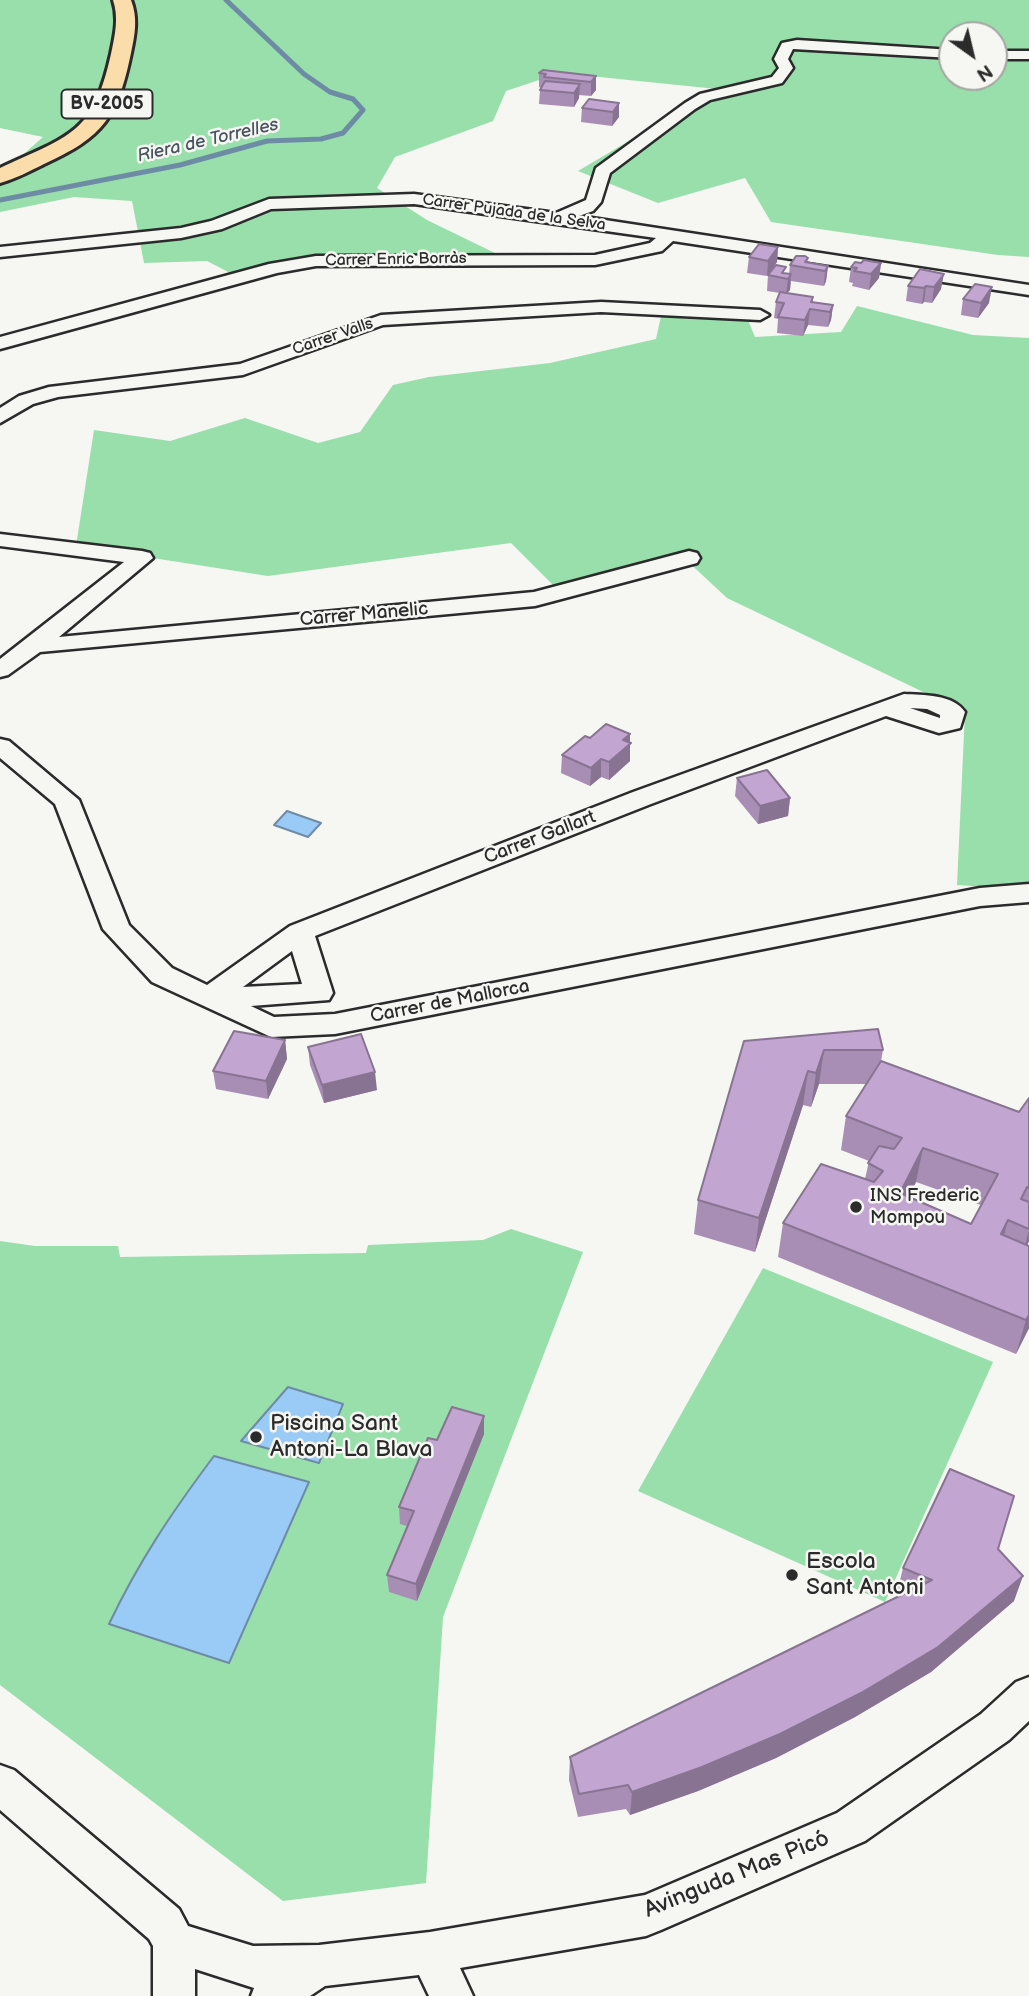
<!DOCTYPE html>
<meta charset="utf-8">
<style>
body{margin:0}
#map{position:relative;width:1029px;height:1996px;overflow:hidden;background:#f6f6f2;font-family:"Balsamiq Sans",sans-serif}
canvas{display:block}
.north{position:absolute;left:938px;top:21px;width:70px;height:70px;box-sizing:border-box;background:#f6f6f2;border:2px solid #a5a5a2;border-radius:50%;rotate:146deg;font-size:19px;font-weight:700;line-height:28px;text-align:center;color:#2b2b2b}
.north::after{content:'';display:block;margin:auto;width:24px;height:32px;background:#2b2b2b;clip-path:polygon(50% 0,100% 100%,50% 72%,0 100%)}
</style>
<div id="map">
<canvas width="1029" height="1996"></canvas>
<div class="north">N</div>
</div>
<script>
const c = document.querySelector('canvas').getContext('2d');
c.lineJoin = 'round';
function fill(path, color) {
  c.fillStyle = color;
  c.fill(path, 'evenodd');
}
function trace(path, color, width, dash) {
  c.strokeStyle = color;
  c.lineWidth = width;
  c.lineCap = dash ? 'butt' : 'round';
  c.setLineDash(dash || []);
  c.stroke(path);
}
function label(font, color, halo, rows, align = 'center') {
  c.font = font + ' "Balsamiq Sans",sans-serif';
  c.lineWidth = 5;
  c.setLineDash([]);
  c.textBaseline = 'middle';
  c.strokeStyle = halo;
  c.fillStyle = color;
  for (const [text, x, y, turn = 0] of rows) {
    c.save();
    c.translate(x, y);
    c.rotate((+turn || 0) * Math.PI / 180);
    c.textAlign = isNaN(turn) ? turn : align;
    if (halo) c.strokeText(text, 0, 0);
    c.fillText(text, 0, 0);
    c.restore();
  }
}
fill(new Path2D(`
 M0,0h1029v257l-31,-2 -227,-33 -26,-44 -87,25 -80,-32 139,-82 -157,-16 -54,18 -13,30 -98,36 -18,31 50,32 72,35h-186l-81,19 -25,-13 -63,2 -12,-62 -58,-4 -74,15v-37l43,-38 -43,-9zM952,35h42v42h-42z
 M857,306l116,29 56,3v552l-72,-5 8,-173 -238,-114 -44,-41 -127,31 -45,-45 -243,33 -192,-30 18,-116 76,11 75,-23 73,25 42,-11 33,-47 36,-8 121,-14 106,-24 5,-23 87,4 7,17 86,-5z
 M511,1229l72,23 -140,365 -17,266 -143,18 -283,-216v-444l35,5h83l2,11 246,-4 2,-8 115,-5z
 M763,1268l230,94 -108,240 -247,-111z`), '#98dfac');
const water = new Path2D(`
 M287,811l34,12 -13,14 -34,-12z
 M288,1387l55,17 -24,59 -78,-22z
 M214,1456l95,26 -80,181 -120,-39c30,-63 63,-112 105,-168z`);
fill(water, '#9acbf6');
trace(water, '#6e8ba5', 2);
trace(new Path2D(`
 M0,200l180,-35 87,-24 54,-2 22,-6 20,-23 -10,-11 -23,-7 -26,-18 -78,-74`), '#6e8ba5', 5);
const minor = new Path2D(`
 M797,40l155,10v8l-159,-9 -5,10 5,9 -11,15 -72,17 -15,9 -85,64 -9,29 -8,9 -14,5 450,69v10l-356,-54 -11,10 -67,14 -279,1 -39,7 -277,76v-12l269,-73 47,-8 279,-1 55,-12 6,-5 -242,-34 -143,5 -49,20 -41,9 -181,19v-10l181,-19 30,-7 58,-22 145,-5 142,19 30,-13 10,-32 89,-65 15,-9 72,-17 7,-9 -5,-9 8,-16z
 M994,51h35v8h-35z
 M601,302l159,8 9,5 -9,5 -159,-8 -218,13 -140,50 -185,22 -25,7 -33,19v-15l19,-12 30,-9 191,-23 141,-49z
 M0,534l142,17 8,2 3,5 -94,79 475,-45 155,-41 8,2 3,5 -3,5 -162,43 -495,46 -32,23 -8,2v-18l124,-97 -124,-16z
 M904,694c19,1 49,0 61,18l-5,16 -21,5 -53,-17 -235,88 -336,132 18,57 -4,7 -78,6 23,11 61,-3 645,-126 49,-4v18l-49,4 -645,128 -64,3 -119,-55 -49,-53 -48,-125 -55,-46v-19l9,2 70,59 50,125 43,43 35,17 83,-59 343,-134zM910,708l17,1 13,6v3zM292,951l10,33 -59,3z
 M1029,1677v44l-20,19 -144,101 -204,89 -15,6 -186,32 13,28h-44l-10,-21 -94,11 -15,10h-59l3,-8 -59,-19v27h-42v-50l-4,-7 -149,-129v-45l14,5 165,139 9,17 65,20 66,-1 111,-13 215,-37 192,-82 144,-99 35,-32z`);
const primary = new Path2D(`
 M113,0h18c7,18 4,34 0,53 -13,63 -27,84 -87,111 -14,7 -29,15 -44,19v-15c70,-33 93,-33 111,-114 4,-19 8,-36 2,-54z`);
trace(minor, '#2b2b2b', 5);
trace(primary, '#2b2b2b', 6);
fill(minor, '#f6f6f2');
fill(primary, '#faddab');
fill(new Path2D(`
 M539,73l57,3v14l-5,6 -12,-1v3l-5,9 -35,-3 1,-14 1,-2 -2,-1z
 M619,103v14l-7,9 -31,-4 1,-14z
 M778,247l-1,15 -10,14 -20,-3 2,-16z
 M808,258l-1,5 21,3 -2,15 -2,5 -33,-5 -1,9 -3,3 26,4v5l20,3 -2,15 -3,7 -20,-2 -5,11 -26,-3 1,-14 -4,-1 2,-16 4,-9 -13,-2 1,-16 17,-2 4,1 1,-9z
 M861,263h20l-2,15 -10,12 -17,-4 1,-3 -4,-1 2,-15z
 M920,269l21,20 -9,14 -8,-1 -2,2 -16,-3 2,-15z
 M963,299l26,4 -11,15 -17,-3z
 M590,738l40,5v18l-21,19 -8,-3 -11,9 -29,-13 1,-18z
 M737,778l53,20 -2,18 -30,8 -23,-28z
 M285,1040l2,19 -19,40 -52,-10 -3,-18z
 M744,1041l139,9 -2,11 138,51 10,-14v143l-2,4 2,83 -13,26 -238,-97 5,-34 82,-44 4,-18 -28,-11 5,-34 20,-32h-47l-8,23 -8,-2 -48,147 -61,-18 4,-34zM916,1182l65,23 -10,19 -62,-28z
 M308,1047l69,43 -53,13 -14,-38z
 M484,1416v18l-67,167 -28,-9 -2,-17 20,-49 -7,-2 -1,-17 38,-67z
 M998,1549l16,52 -83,71 -76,45 -79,41 -78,33 -68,24 -4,-6 -48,8 -9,-37 1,-23 331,-162 -4,-2 6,-25z`), '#a88eb4');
fill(new Path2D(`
 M596,76v14l-5,6v-14z
 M580,84l-1,14 -5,9v-14z
 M619,103v14l-7,9 1,-14z
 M778,247l-1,15 -10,14 1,-15z
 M881,263l-2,15 -10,12 2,-16z
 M828,266l-2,15 -2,5 1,-15z
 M791,274l-1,16 -4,4 2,-15z
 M944,274l-3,15 -9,14 2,-16z
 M926,286l-2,16 -2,2 2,-16z
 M992,287l-3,16 -11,15 3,-15z
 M833,305l-2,15 -3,7 2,-15z
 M810,309l-2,16 -5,11 2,-16z
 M630,734v27l-21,19v-18l14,-22z
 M601,759v18l-11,9 1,-18z
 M790,798l-2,18 -30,8 2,-18z
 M285,1040l2,19 -19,40 -2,-18z
 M824,1050l-5,34 -8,23 5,-34z
 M808,1071l-5,34 -48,147 4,-34z
 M375,1072l2,18 -53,13 -2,-18z
 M923,1148l-7,34 -23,44 7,-33z
 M1008,1220l-9,34 2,-20z
 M1029,1230v11l-9,22z
 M1029,1315v13l-13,26 10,-34z
 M484,1416v18l-67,167 -1,-17z
 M1023,1576l-9,25 -83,71 -76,45 -79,41 -78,33 -68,24 2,-23z`), '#887492');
const building = new Path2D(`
 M543,70l53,6 -5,6 -47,-5 2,-3 -7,-1z
 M545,81l35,3 -6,9 -34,-3z
 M589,99l30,4 -6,9 -31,-4z
 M759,244l19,3 -10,14 -19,-4z
 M796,256h9l3,2 -3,4 23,4 -3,5 -35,-6z
 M864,260l17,3 -10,11 -17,-3 3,-3 -6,-1 4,-5 6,1z
 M776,265l10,2 -4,6 9,1 -3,5 -20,-4z
 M920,269l24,5 -10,13 -8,-1 -2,2 -16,-2z
 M975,284l17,3 -11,16 -18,-4z
 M780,292l33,5 -2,5 22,3 -3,7 -20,-3 -5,11 -27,-3 6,-14 -8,-1z
 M606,724l24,10 -7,6 8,3 -22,19 -8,-3 -10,9 -29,-13 23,-19 5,2z
 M767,770l23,28 -30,8 -23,-28z
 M878,1029l5,21h-59l-8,23 -8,-2 -49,147 -61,-18 46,-159z
 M234,1031l51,9 -19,41 -53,-10z
 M361,1034l14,38 -53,13 -14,-38z
 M881,1061l138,51 10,-14v90l-2,-1 -6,12 8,3v27l-21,-9 -7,14 28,12v69l-3,5 -243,-97 38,-59 53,18 9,-11 -15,-8 11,-17 15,3 8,-11 -56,-22zM923,1148l75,26 -27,50 -71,-31z
 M452,1407l32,9 -68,168 -29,-9 27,-64 -15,-4 29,-69 9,2z
 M950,1469l64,27 -16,53 25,27 -85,71 -77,46 -81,41 -78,33 -70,25 -4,-7 -49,9 -9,-37 362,-177 -29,-12z`);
fill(building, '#c3a5d1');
trace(building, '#887492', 2);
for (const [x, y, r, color] of [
 [856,1207,7,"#2b2b2b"],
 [256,1437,7,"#2b2b2b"],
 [792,1575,7,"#2b2b2b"]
]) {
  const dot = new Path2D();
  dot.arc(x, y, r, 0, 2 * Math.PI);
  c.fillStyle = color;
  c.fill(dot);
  trace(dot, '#f6f6f2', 2.5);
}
label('16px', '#2b2b2b', '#f6f6f2', [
 ["Carrer Pujada de la Selva",514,213,8],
 ["Carrer Enric Borràs",396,260,-1],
 ["Carrer Valls",333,337,-19]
]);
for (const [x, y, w] of [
 [107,104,91]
]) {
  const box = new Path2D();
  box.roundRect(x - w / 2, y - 14.5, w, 29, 5);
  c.fillStyle = '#f6f6f2';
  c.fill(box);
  trace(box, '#2b2b2b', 2);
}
label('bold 18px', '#2b2b2b', null, [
 ["BV-2005",107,104]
]);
label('italic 18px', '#47535e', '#f6f6f2', [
 ["Riera de Torrelles",208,141,-13]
]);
label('19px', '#2b2b2b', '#f6f6f2', [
 ["Carrer Manelic",364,615,-5],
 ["Carrer Gallart",540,838,-21],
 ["Carrer de Mallorca",450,1002,-11]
]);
label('19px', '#2b2b2b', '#f6f6f2', [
 ["INS Frederic",870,1196],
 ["Mompou",870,1218]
], 'left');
label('23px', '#2b2b2b', '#f6f6f2', [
 ["Piscina Sant",270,1424],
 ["Antoni-La Blava",270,1450],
 ["Escola",806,1562],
 ["Sant Antoni",806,1588]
], 'left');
label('23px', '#2b2b2b', '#f6f6f2', [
 ["Avinguda Mas Picó",737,1875,-22]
]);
</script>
